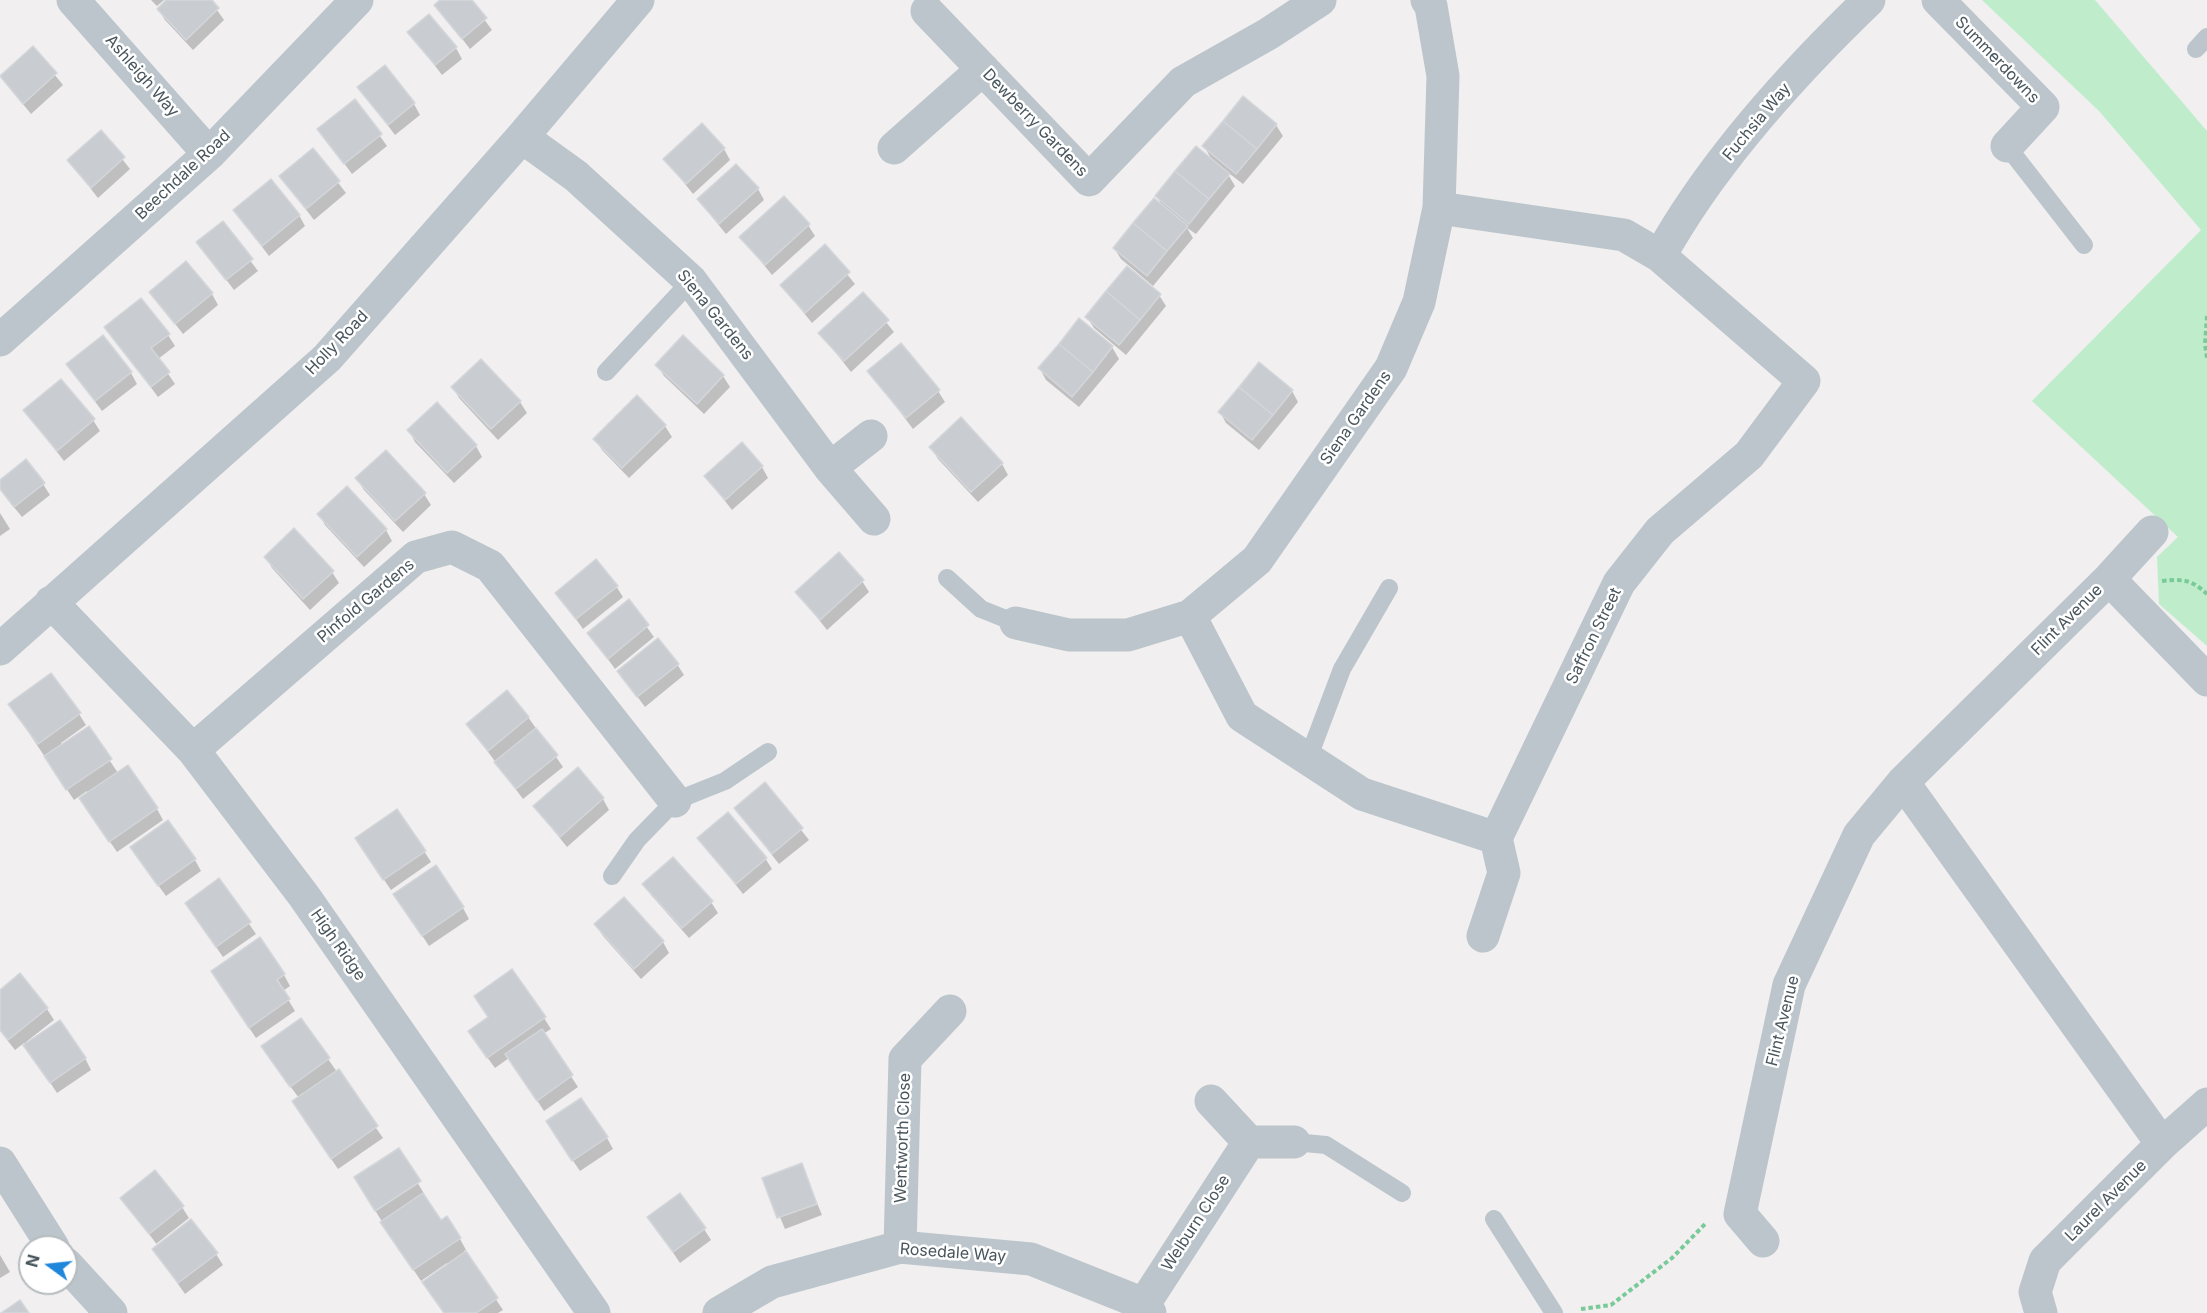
<!DOCTYPE html>
<style>
body{margin:0}
#map{position:relative;width:2207px;height:1313px;overflow:hidden;background:#f1efef;font-family:Inter,sans-serif}
canvas{display:block}
.north{position:absolute;left:18px;top:1235px;width:60px;height:60px;box-sizing:border-box;background:#fff;border:2px solid #b6bbbe;border-radius:50%;rotate:285deg;font-size:16px;font-weight:700;line-height:24px;text-align:center;color:#48555c}
.north::after{content:'';display:block;margin:auto;width:21px;height:27px;background:#1f87db;clip-path:polygon(50% 0,100% 100%,50% 72%,0 100%)}
</style>
<div id="map">
<canvas width="2207" height="1313"></canvas>
<div class="north">N</div>
</div>
<script>
const c = document.querySelector('canvas').getContext('2d');
c.lineJoin = 'round';
function fill(path, color) {
  c.fillStyle = color;
  c.fill(path, 'evenodd');
}
function trace(path, color, width, dash) {
  c.strokeStyle = color;
  c.lineWidth = width;
  c.lineCap = dash ? 'butt' : 'round';
  c.setLineDash(dash || []);
  c.stroke(path);
}
function label(font, color, halo, rows, align = 'center') {
  c.font = font + ' Inter,sans-serif';
  c.lineWidth = 5;
  c.setLineDash([]);
  c.textBaseline = 'middle';
  c.strokeStyle = halo;
  c.fillStyle = color;
  for (const [text, x, y, turn = 0] of rows) {
    c.save();
    c.translate(x, y);
    c.rotate((+turn || 0) * Math.PI / 180);
    c.textAlign = isNaN(turn) ? turn : align;
    if (halo) c.strokeText(text, 0, 0);
    c.fillText(text, 0, 0);
    c.restore();
  }
}
fill(new Path2D(`
 M1982,0h113l112,131v515l-48,-42 -2,-47 21,-20 -146,-136 169,-171 -102,-119z`), '#bfedcb');
fill(new Path2D(`
 M151,0h13l-7,6z
 M168,0h42l14,20 -31,30 -28,-30 -7,-11z
 M443,0h27l22,30 -22,19 -34,-44z
 M409,32l47,16 6,11 -20,16z
 M33,48l30,37 -32,29 -30,-37z
 M359,87l55,17 6,11 -25,20z
 M355,101l32,45 -35,28 -33,-45z
 M1276,125l7,11 -40,48 -17,-13 9,15 -39,48 -9,-6 6,10 -40,48 -32,-27 -7,-11 48,-42 -5,-10 56,-34 -9,-16z
 M101,132l29,37 -32,29 -29,-37z
 M724,149l6,11 -37,34 -28,-35z
 M313,150l33,43 -32,27 -33,-43z
 M758,189l6,11 -38,34 -28,-34z
 M234,210l65,5 6,11 -36,30z
 M222,223l36,48 -24,19 -36,-48z
 M808,225l7,11 -43,39 -31,-38z
 M824,246l31,38 -43,39 -31,-38z
 M151,293l61,1 6,11 -35,29z
 M863,294l31,38 -43,40 -31,-39z
 M1159,295l7,11 -40,49 -32,-27 -7,-11z
 M1079,321l33,26 7,12 -40,48 -33,-27 -6,-11z
 M106,327l62,8 7,11 -17,13 17,25 -17,13z
 M481,361l39,41 7,11 -29,27 -39,-42 -6,-11z
 M68,365l63,8 6,11 -35,27z
 M657,365l66,11 7,11 -26,27 -40,-38z
 M869,371l69,20 7,11 -32,27z
 M1292,391l6,11 -39,48 -33,-27 -6,-11z
 M25,411l68,9 7,11 -36,30z
 M665,426l7,11 -43,41 -27,-28 -7,-11z
 M409,430l67,16 6,11 -28,26 -39,-41z
 M931,447l71,17 6,11 -30,27 -40,-43z
 M762,467l6,11 -36,32 -26,-33z
 M357,479l67,15 7,11 -28,27 -39,-42z
 M0,482l43,2 7,11 -28,22 -18,-22z
 M0,513l10,16 -10,7z
 M319,514l67,16 6,11 -28,26 -39,-42z
 M266,557l66,15 7,11 -29,27 -38,-42z
 M862,581l7,11 -42,38 -30,-38z
 M616,586l7,11 -40,32 -26,-36z
 M628,601l26,36 -39,32 -26,-36z
 M677,664l7,11 -39,32 -26,-35z
 M10,705l69,9 7,11 -25,18 1,2 26,-17 30,45 39,36 6,11 -46,32 -29,-42 -1,-19 -13,9z
 M528,717l35,50 -40,32 -55,-74z
 M765,784l44,56 -30,24 -43,-55z
 M603,799l6,11 -42,37 -32,-40z
 M699,839l66,19 7,11 -29,25z
 M363,849l61,2 7,11 -40,28z
 M139,859l56,1 6,11 -35,25z
 M219,880l37,54 -33,23 -30,-43z
 M644,884l67,18 7,11 -29,25 -38,-43z
 M624,899l39,43 6,11 -28,26 -38,-43 -7,-11z
 M402,905l61,3 6,11 -40,27z
 M284,975l6,11 -7,5 12,20 -39,27 -37,-55z
 M0,992l47,17 7,11 -28,22 1,2 58,14 6,12 -34,23 -33,-50 -9,7 -15,-19z
 M476,997l68,21 7,11 -8,5 35,53 -34,24 -35,-53 -14,10 -19,-26 13,-24z
 M269,1058l59,1 55,79 -45,31 -38,-56 -1,-15z
 M554,1133l53,5 6,11 -33,22z
 M398,1150l43,72 19,17 6,11 -2,1 39,59 -5,3h-54l3,-50 -26,18 -32,-48 -27,-44z
 M801,1165l21,50 -37,14 -21,-50z
 M122,1198l60,9 7,11 -33,26 60,10 7,11 -38,29 -31,-44 4,-4z
 M649,1217l55,12 7,11 -31,23z
 M0,1255l10,17 -10,6z`), '#0003');
const building = new Path2D(`
 M166,0h46l7,8 -33,32 -29,-31z
 M440,0h32l15,18 -25,21 -28,-34z
 M429,14l28,33 -22,18 -28,-33z
 M33,46l24,27 -34,31 -23,-28z
 M385,65l30,38 -27,22 -31,-38z
 M1243,96l34,28 -20,25 -34,-28z
 M355,99l27,35 -38,30 -27,-35z
 M1223,121l34,28 -21,25 -34,-28z
 M702,123l23,25 -39,36 -23,-25z
 M101,130l24,27 -34,31 -24,-28z
 M1196,146l34,28 -21,25 -34,-28z
 M313,148l27,33 -34,28 -27,-33z
 M736,164l23,24 -40,36 -22,-25z
 M1175,171l34,28 -20,25 -34,-28z
 M271,179l29,36 -38,31 -29,-36z
 M784,196l26,28 -45,41 -26,-28z
 M1154,198l34,28 -21,25 -34,-28z
 M223,221l30,38 -27,21 -30,-38z
 M1133,223l34,28 -20,25 -34,-28z
 M825,244l25,28 -45,41 -25,-28z
 M186,261l27,32 -38,31 -26,-32z
 M1127,266l34,28 -21,26 -34,-29z
 M1106,291l34,29 -21,25 -34,-28z
 M863,292l26,28 -45,41 -26,-28z
 M141,298l29,36 -19,14 19,24 -19,15 -47,-60z
 M1079,318l34,28 -20,26 -34,-28z
 M103,335l29,37 -37,29 -29,-37z
 M683,335l41,40 -27,29 -42,-39z
 M901,343l39,47 -34,28 -39,-47z
 M1059,344l34,28 -21,25 -34,-29z
 M481,359l40,42 -30,28 -40,-42z
 M1259,362l34,28 -20,25 -34,-28z
 M61,379l34,40 -38,32 -34,-41z
 M1239,387l34,28 -21,25 -34,-28z
 M637,395l29,30 -44,43 -29,-29z
 M437,402l40,43 -30,28 -40,-43z
 M961,417l42,46 -32,29 -42,-45z
 M742,442l21,24 -38,34 -21,-24z
 M386,450l40,43 -31,28 -40,-43z
 M26,459l19,24 -31,24 -14,-18v-9z
 M347,486l40,43 -30,28 -40,-43z
 M294,528l40,43 -31,28 -39,-42z
 M839,552l25,28 -44,40 -25,-28z
 M596,559l22,27 -42,33 -21,-26z
 M629,599l20,26 -41,34 -21,-26z
 M658,638l21,26 -42,33 -20,-26z
 M51,673l30,40 -43,31 -30,-40z
 M507,690l22,27 -41,34 -22,-27z
 M89,726l23,33 -46,31 -22,-34z
 M536,728l22,27 -42,34 -22,-27z
 M128,765l30,43 -49,34 -30,-44z
 M578,767l26,31 -44,39 -27,-31z
 M765,782l38,46 -31,26 -38,-46z
 M397,809l29,42 -43,29 -28,-42z
 M728,812l39,46 -31,26 -39,-46z
 M168,820l28,39 -38,27 -28,-39z
 M673,857l40,44 -31,27 -40,-44z
 M436,865l28,42 -42,29 -29,-42z
 M219,878l32,44 -35,25 -31,-44z
 M624,897l40,44 -30,28 -40,-45z
 M260,937l25,37 -8,6 13,19 -41,29 -38,-57z
 M512,969l34,48 -59,41 -19,-27 20,-14 -14,-21z
 M20,973l28,35 -40,32 -8,-10v-40z
 M301,1018l29,40 -40,29 -29,-41z
 M60,1020l26,38 -36,25 -27,-38z
 M542,1029l31,46 -36,26 -32,-47z
 M339,1069l39,57 -47,33 -39,-58z
 M581,1098l27,39 -36,24 -26,-40z
 M399,1148l22,33 -46,30 -21,-34z
 M802,1163l15,41 -40,14 -15,-40z
 M155,1170l29,36 -35,28 -29,-36z
 M423,1193l18,27 6,-4 14,22 -48,32 -33,-48z
 M680,1193l26,35 -33,24 -26,-35z
 M191,1219l27,34 -40,30 -26,-34z
 M466,1251l32,47 -22,15h-32l-22,-31z
 M20,1300l9,13h-28z`);
fill(building, '#c9cdd1');
trace(building, '#d3d6da', 1.5);
trace(new Path2D(`
 M2207,316l-2,28 2,14
 M2162,581c20,-2 29,-2 45,13
 M1581,1309l30,-4 61,-47 35,-36`), '#78ca98', 4, [4.5, 3]);
trace(new Path2D(`
 M2196,49l11,-12
 M2007,146l77,99
 M606,372l85,-91
 M947,578l34,31 35,14
 M1308,759l34,-90 47,-81
 M612,876l25,-36 38,-39 50,-20 43,-29
 M1294,1142l32,3 76,48
 M1494,1219l60,94`), '#bbc5cb', 18);
trace(new Path2D(`
 M73,0l136,154
 M1938,0l105,107 -36,39
 M927,11l162,169 94,-98 85,-48 52,-34
 M522,137l54,39 115,105 139,187 44,51
 M894,148l89,-79
 M1439,208l185,27 36,21 144,125 -55,74 -89,76 -41,52 -123,255 8,35 -21,63
 M1660,256c52,-94 132,-182 209,-256
 M0,340l209,-186 148,-154
 M830,468l41,-32
 M2109,579l98,101
 M51,602l142,148 111,146 290,417
 M1190,616l52,100 120,78 134,44
 M1016,623l53,12h59l62,-19 67,-56 134,-192 28,-66 20,-94 4,-132 -12,-70 -4,-6
 M0,649l327,-291 195,-221 116,-137
 M193,750l223,-193 36,-10 38,19 185,235
 M1903,782l259,362
 M1211,1101l38,41
 M0,1163l53,84
 M1763,1241l-23,-27 49,-229 70,-150 44,-53 206,-203 43,-47
 M900,1247l5,-188 45,-48
 M66,1264l45,49
 M1144,1304l105,-162h45
 M719,1313l53,-31 128,-35 131,12 113,45 6,9
 M2041,1313l-6,-21 10,-31 117,-117 45,-40`), '#bbc5cb', 33);
label('16px', '#48555c', '#fff', [
 ["Summerdowns",1997,60,46],
 ["Ashleigh Way",142,76,49],
 ["Fuchsia Way",1757,122,-50],
 ["Dewberry Gardens",1035,123,46],
 ["Beechdale Road",183,175,-43],
 ["Siena Gardens",715,315,51],
 ["Holly Road",337,343,-46],
 ["Siena Gardens",1356,418,-55],
 ["Pinfold Gardens",366,601,-40],
 ["Flint Avenue",2067,620,-45],
 ["Saffron Street",1594,636,-64],
 ["High Ridge",338,945,55],
 ["Flint Avenue",1783,1021,-76],
 ["Wentworth Close",903,1138,-88],
 ["Laurel Avenue",2106,1201,-45],
 ["Welburn Close",1196,1223,-57],
 ["Rosedale Way",953,1253,4]
]);
</script>
